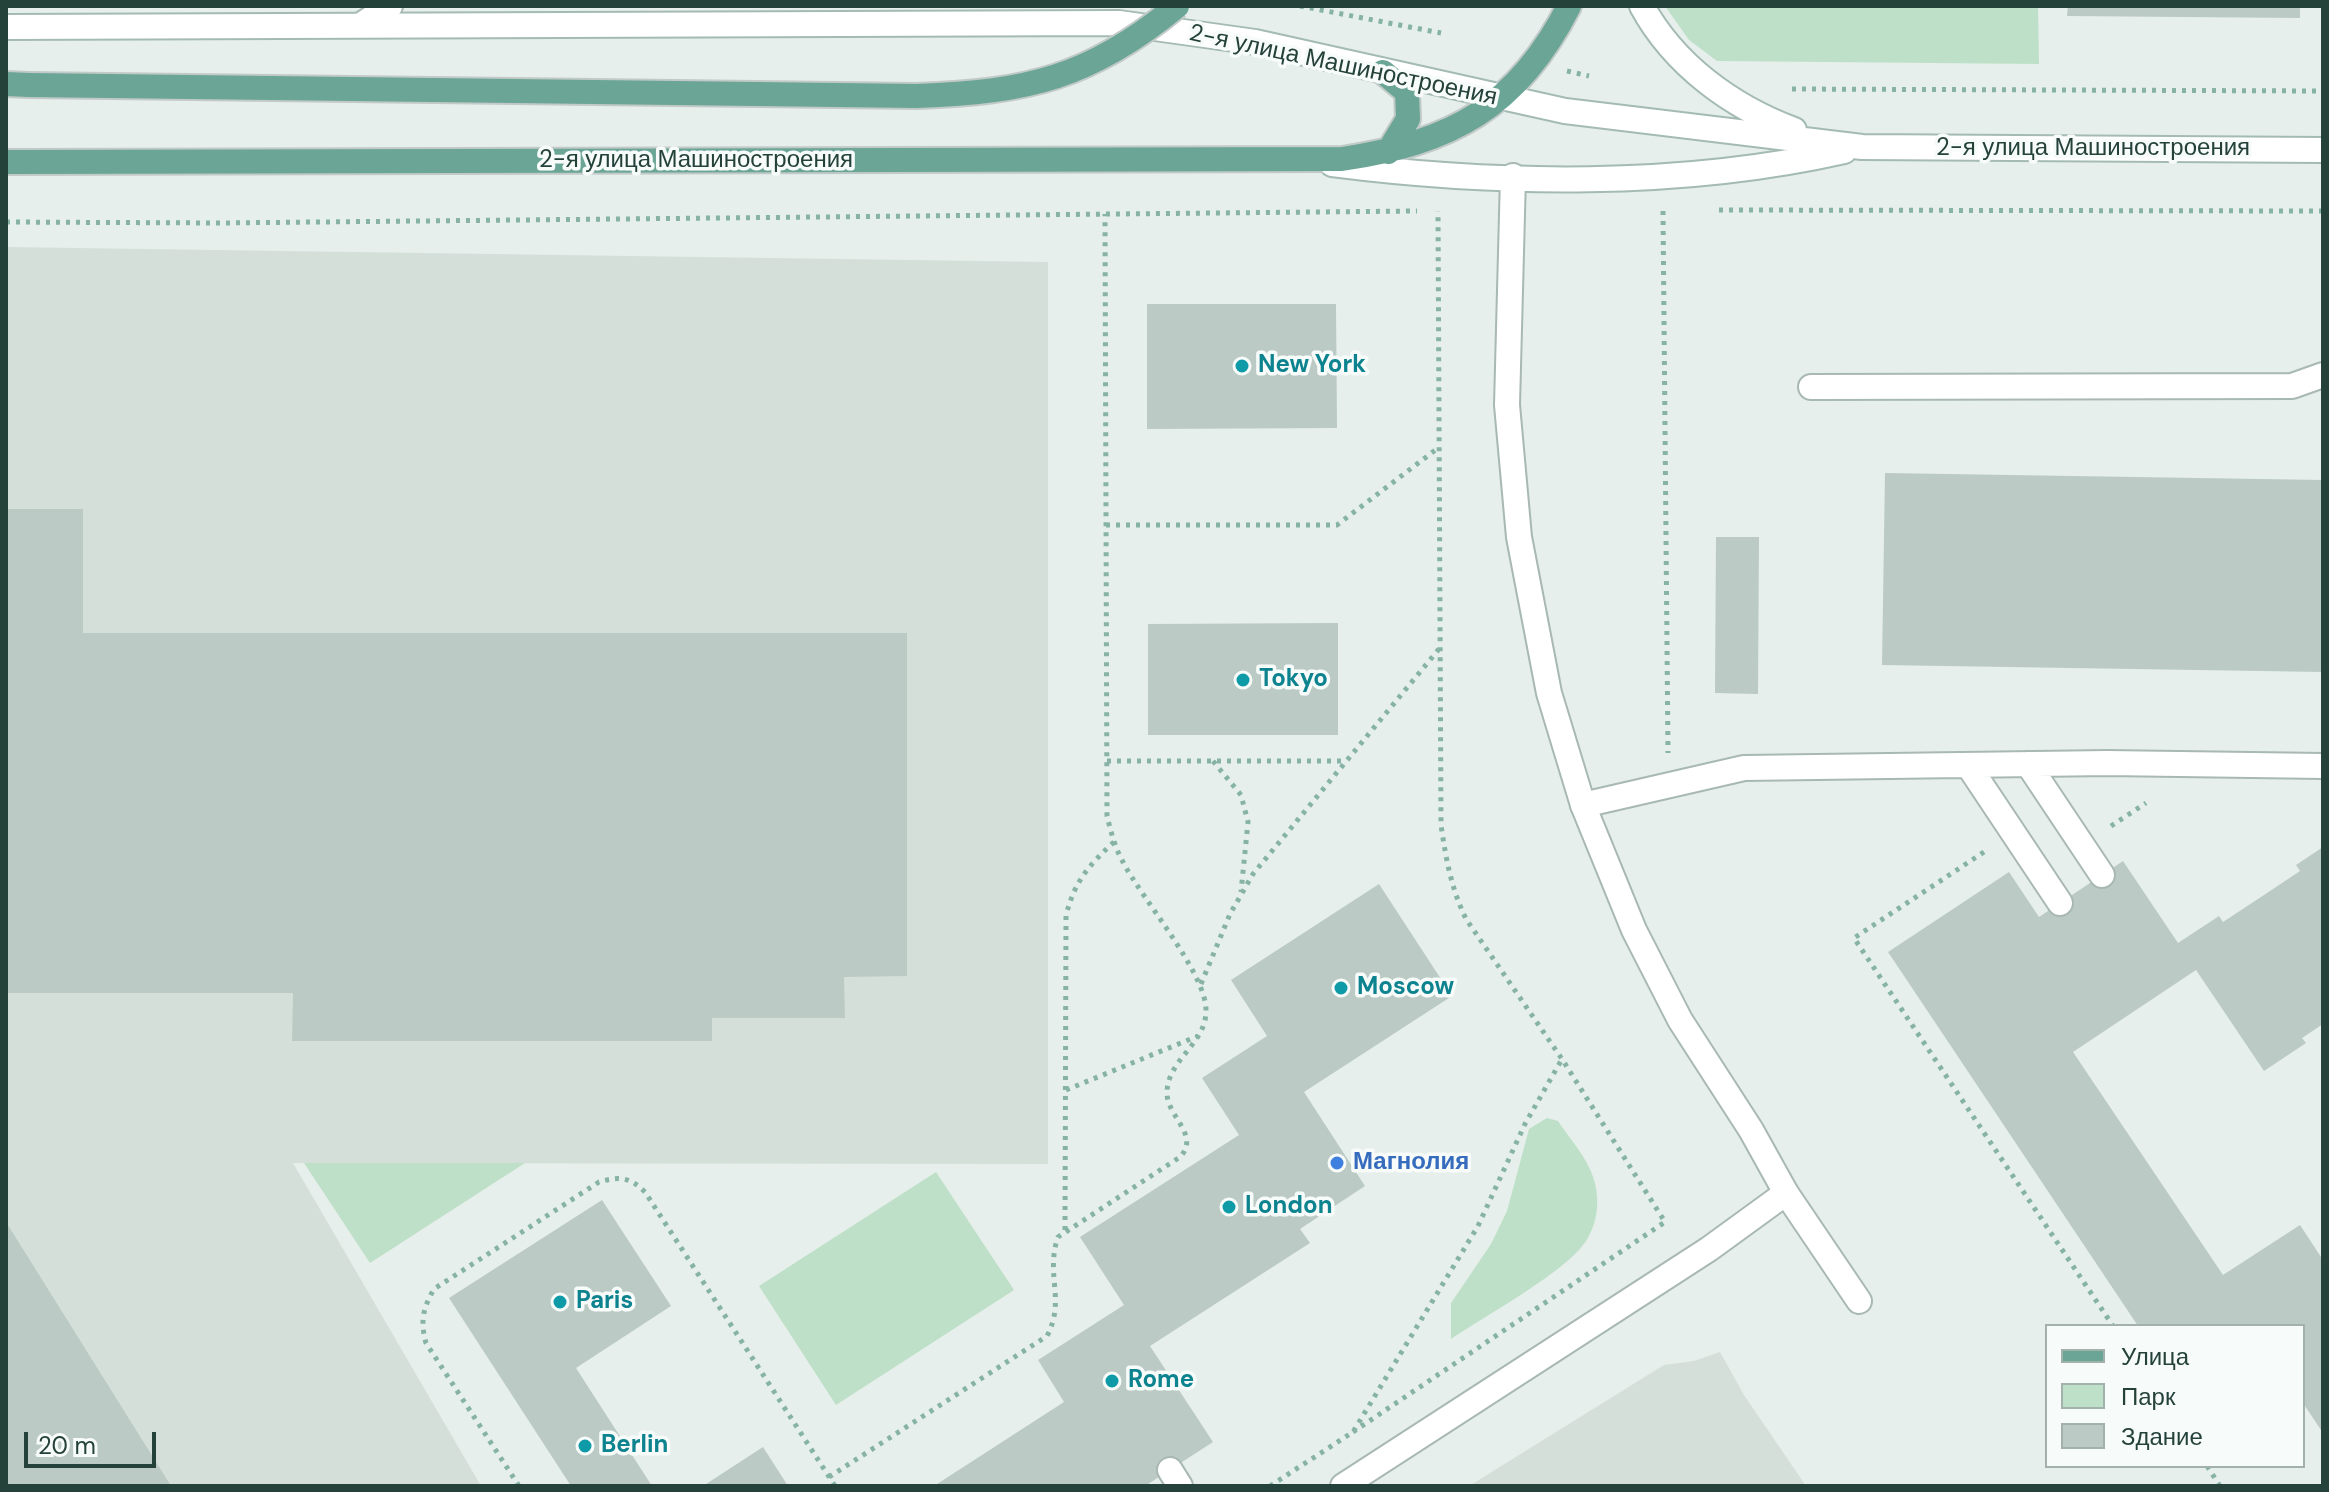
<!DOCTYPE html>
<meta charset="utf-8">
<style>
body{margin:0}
#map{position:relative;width:2329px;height:1492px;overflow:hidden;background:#e6efeb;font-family:"DM Sans",sans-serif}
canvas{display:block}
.frame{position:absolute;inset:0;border:8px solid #24423a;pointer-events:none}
.legend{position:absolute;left:2045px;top:1324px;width:260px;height:144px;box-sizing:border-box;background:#f7fbf9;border:2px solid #a3b1ad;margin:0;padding:10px 14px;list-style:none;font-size:24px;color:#24423a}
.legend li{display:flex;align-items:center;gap:16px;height:40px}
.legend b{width:40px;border:2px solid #a3b1ad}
.scale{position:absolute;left:24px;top:1432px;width:132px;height:36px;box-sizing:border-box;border:4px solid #24423a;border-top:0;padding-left:10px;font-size:24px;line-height:28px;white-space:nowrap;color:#24423a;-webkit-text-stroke:6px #f7fbf9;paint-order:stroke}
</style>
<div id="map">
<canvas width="2329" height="1492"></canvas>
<div class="frame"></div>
<ul class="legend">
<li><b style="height:10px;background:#6aa596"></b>Улица</li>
<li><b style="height:22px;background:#bfe0c8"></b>Парк</li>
<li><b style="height:22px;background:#bbcac4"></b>Здание</li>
</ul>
<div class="scale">20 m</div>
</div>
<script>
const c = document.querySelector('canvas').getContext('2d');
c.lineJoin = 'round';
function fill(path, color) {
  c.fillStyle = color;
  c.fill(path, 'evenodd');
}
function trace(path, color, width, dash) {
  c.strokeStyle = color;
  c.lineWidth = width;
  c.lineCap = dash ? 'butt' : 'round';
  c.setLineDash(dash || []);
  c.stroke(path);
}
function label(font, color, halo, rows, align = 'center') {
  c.font = font + ' "DM Sans",sans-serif';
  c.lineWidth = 7;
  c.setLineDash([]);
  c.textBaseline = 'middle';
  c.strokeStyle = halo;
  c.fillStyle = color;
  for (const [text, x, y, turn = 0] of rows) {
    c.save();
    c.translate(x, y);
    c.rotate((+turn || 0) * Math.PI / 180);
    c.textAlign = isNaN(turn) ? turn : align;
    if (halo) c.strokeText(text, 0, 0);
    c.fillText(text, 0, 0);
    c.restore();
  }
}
fill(new Path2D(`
 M6,247l1042,15v902l-755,-1 188,323h-475z
 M1720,1352l24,43 62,91h-337l195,-121 30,-4z`), '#d4dfda');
fill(new Path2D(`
 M1665,6h373l1,58 -322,-3 -28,-21z
 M1547,1118l11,3c12,18 31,39 36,59 7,23 3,51 -15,70 -27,29 -92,65 -128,89v-36l40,-59 16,-33 22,-82z
 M304,1163h221l-155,100z
 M936,1172l78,118 -178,115 -77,-119z`), '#bfe0c8');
fill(new Path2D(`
 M2068,6h232v12l-233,-2z
 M1147,304h189l1,124 -190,1z
 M1885,473l438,7v192l-441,-7z
 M6,509h77v124h824v343l-63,1 1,41h-133v23h-420l1,-48h-287z
 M1716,537h43l-1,157 -43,-1z
 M1338,623v112h-190v-111z
 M2323,847v177l-21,14 4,5 -42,28 -68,-101 -123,82 150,223 77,-50 23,35v173l-20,-30v-77h-165l-250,-374 121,-80 30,45 84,-56 55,82 41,-27 4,6 38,-25 39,-26 -4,-6z
 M1379,884l73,112 -148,96 61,94 -65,43 10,14 -160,103 63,96 -68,44h-211l130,-84 -26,-42 86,-55 -44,-68 159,-102 -37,-57 65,-42 -36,-56z
 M602,1200l69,106 -95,62 76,118h-81l-122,-188z
 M6,1222l165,264h-165z
 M763,1447l25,39h-85z`), '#bbcac4');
const lane = new Path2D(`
 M364,23l26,-17
 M1811,387l481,-1 31,-11
 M2028,764l74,111
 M1968,765l92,138
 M1583,805l161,-37 363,-5 216,3
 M1170,1470l10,16
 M1343,1486l366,-237 77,-56`);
const street = new Path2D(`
 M1513,176l-6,229 12,132 30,156 34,112 51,125 46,90 71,110 35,63 73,108`);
const secondary = new Path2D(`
 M1642,6c32,59 90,101 152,124
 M6,27l1113,-4 136,19 310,69 297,36 461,3
 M1332,164c165,21 349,24 512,-13`);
const primary = new Path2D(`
 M1383,72l24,20 1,27 -20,33
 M6,84l23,1
 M6,162l1336,-3c109,-16 176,-52 227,-153`);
trace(lane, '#a8b8b2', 28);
trace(street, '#a8b8b2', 28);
trace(secondary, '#a4bbb3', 28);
trace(primary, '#c2cac8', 28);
trace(new Path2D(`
 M1300,6l141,27
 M1567,71l22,5
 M1792,89l531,2
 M1719,210l604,1
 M1663,211l5,542
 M6,222l212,1 1199,-12
 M1106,525h231l101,-77
 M1107,761h237
 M1213,761l28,34 7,27 -7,70
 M2111,826l35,-23
 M1984,852l-130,86 259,388
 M1201,984l29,-70 23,-40 186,-225
 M1066,1090l132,-54
 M1065,1230l1,-314c8,-34 23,-51 48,-74
 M1353,1432l312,-210 -103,-163 -96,-140c-15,-31 -20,-60 -25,-94l-3,-614
 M2207,1466l13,20
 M829,1477l218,-141c19,-36 -2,-61 11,-99l122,-80c21,-22 -14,-41 -13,-65 1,-33 39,-48 39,-81 1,-37 -64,-112 -83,-149 -8,-14 -12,-30 -16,-46l-2,-602
 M519,1486l-93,-143c-6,-22 -3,-35 8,-54l165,-107c20,-6 31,-5 46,10l190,294
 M1270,1486l83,-54 125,-206 47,-102 37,-65`), '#86b3a5', 5, [4, 6]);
trace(lane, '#fff', 24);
trace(street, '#fff', 24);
trace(secondary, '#fff', 24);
trace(primary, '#6aa596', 24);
const primaryBridge = new Path2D(`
 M29,85l888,11c110,-4 173,-18 260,-90`);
trace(primaryBridge, '#c2cac8', 28, []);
trace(primaryBridge, '#6aa596', 24);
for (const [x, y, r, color] of [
 [1242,366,8,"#0f9aa8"],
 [1243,680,8,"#0f9aa8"],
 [1341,988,8,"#0f9aa8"],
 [1337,1163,8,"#3f7fe0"],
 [1229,1207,8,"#0f9aa8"],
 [560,1302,8,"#0f9aa8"],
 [1112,1381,8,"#0f9aa8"],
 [585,1446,8,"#0f9aa8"]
]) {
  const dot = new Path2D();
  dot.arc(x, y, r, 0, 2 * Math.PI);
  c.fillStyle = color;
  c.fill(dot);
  trace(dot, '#f7fbf9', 3);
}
label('24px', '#24423a', '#f7fbf9', [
 ["2-я улица Машиностроения",1343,66,12],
 ["2-я улица Машиностроения",2093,149],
 ["2-я улица Машиностроения",696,161]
]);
label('bold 24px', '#0d838f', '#f7fbf9', [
 ["New York",1258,366],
 ["Tokyo",1259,680],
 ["Moscow",1357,988],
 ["London",1245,1207],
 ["Paris",576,1302],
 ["Rome",1128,1381],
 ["Berlin",601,1446]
], 'left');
label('bold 24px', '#366cbe', '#f7fbf9', [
 ["Магнолия",1353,1163]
], 'left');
</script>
